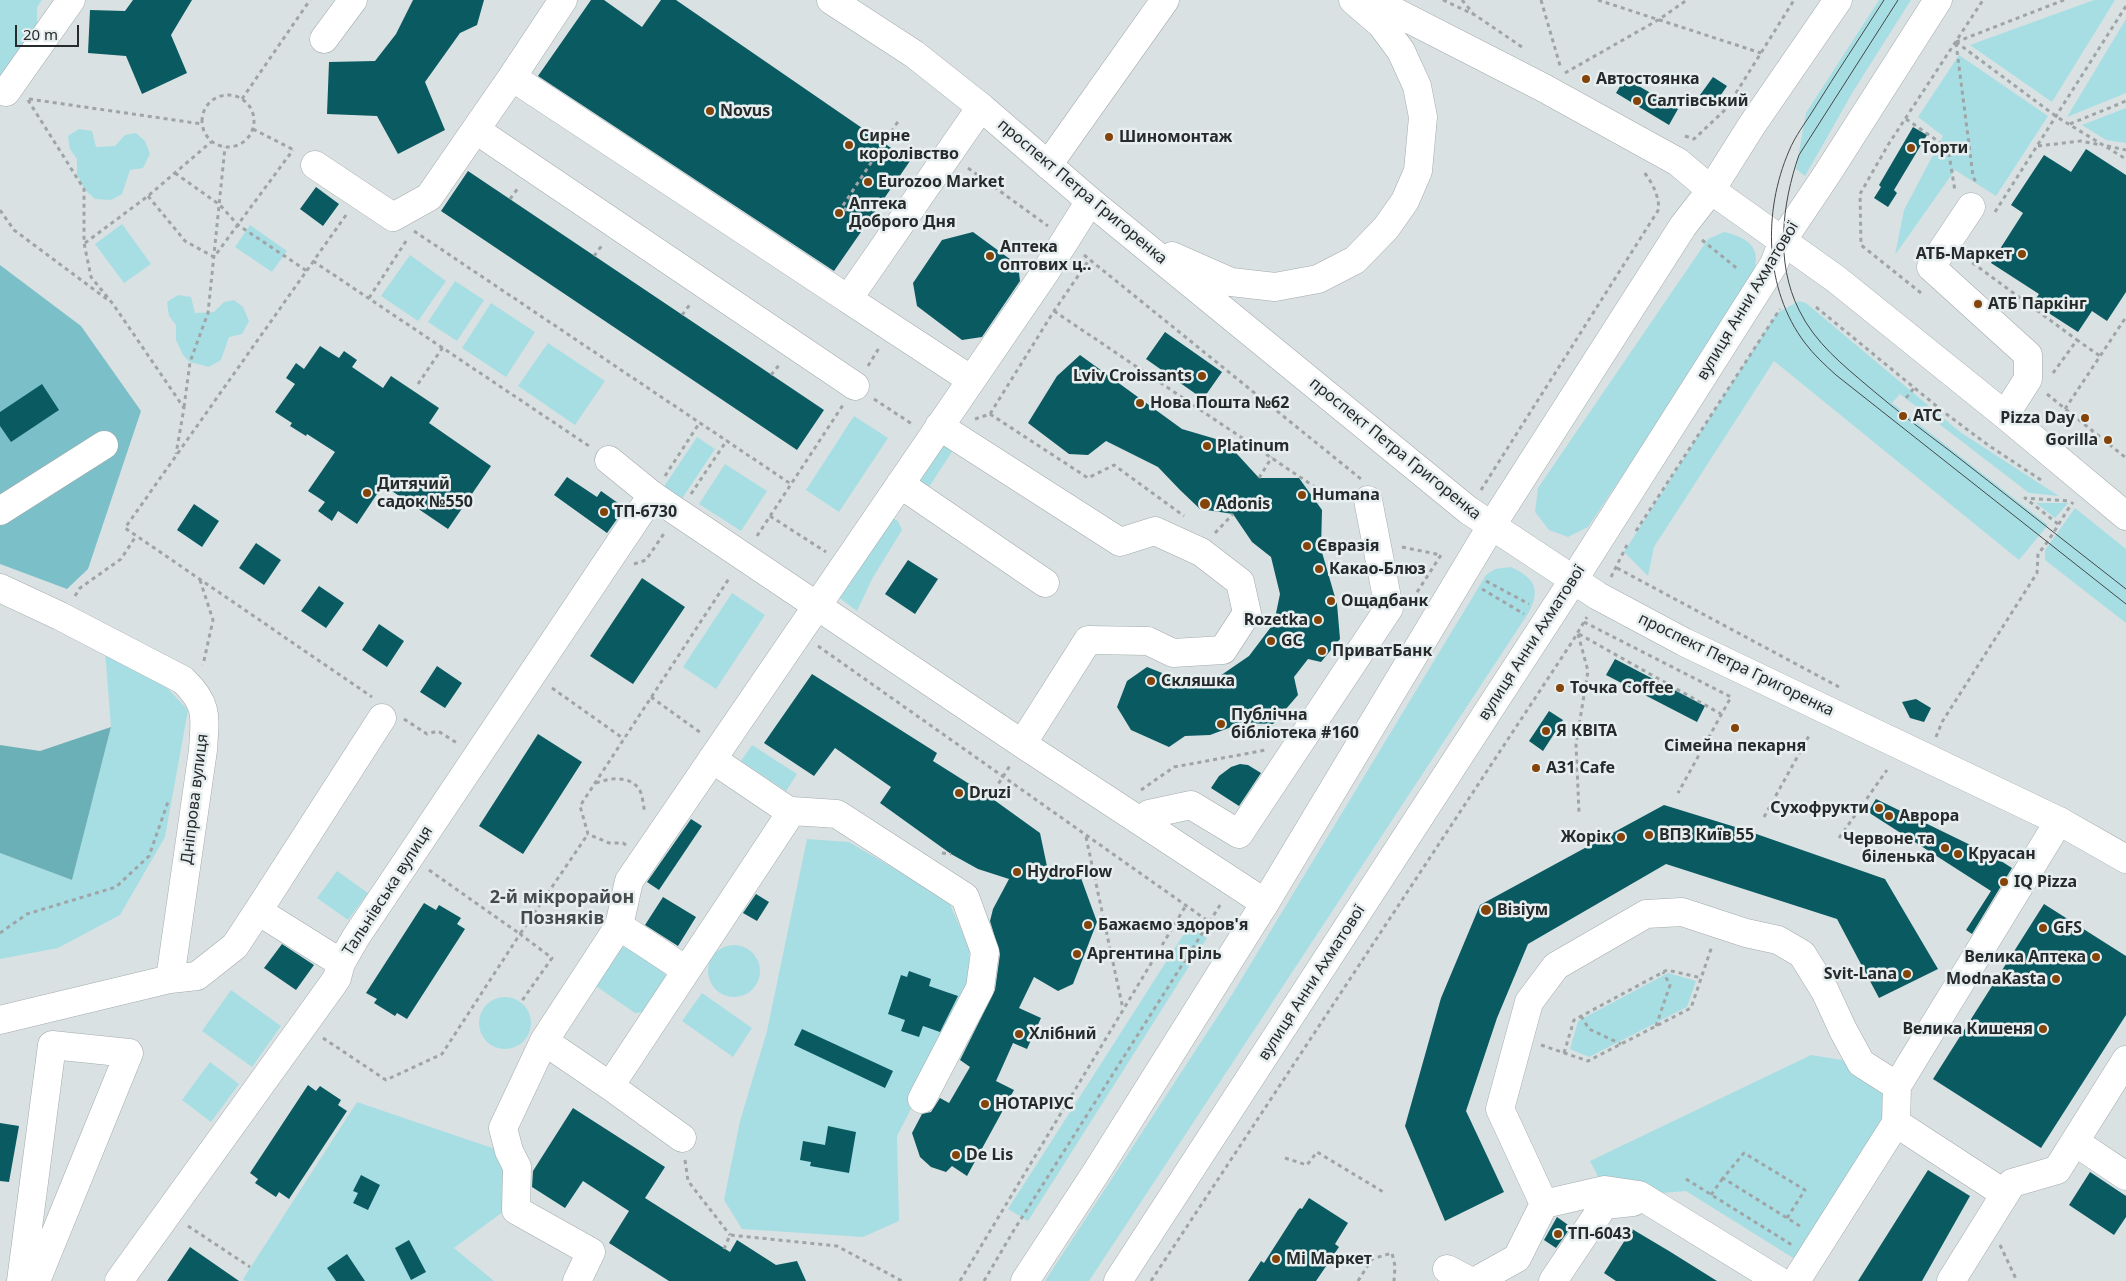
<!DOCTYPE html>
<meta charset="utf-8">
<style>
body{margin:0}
#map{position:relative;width:2126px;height:1281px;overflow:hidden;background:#dae1e2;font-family:"Noto Sans",sans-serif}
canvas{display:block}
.scale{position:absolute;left:15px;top:25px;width:64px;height:22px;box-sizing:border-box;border:2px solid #272a2a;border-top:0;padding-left:6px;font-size:15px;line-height:18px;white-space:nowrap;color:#272a2a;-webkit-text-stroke:4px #e7eeef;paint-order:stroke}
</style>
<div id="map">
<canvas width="2126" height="1281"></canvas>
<div class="scale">20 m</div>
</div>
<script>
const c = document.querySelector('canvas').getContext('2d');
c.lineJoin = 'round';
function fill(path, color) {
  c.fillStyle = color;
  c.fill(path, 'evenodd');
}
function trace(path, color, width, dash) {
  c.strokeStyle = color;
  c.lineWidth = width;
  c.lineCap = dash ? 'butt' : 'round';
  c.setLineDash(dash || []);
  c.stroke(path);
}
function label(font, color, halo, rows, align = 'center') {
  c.font = font + ' "Noto Sans",sans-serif';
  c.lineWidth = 5;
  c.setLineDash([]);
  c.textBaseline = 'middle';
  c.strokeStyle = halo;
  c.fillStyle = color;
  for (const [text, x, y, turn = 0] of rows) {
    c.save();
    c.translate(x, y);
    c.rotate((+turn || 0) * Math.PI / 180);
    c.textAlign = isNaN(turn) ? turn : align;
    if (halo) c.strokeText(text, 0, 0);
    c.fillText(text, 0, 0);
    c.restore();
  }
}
fill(new Path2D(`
 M0,0h42l-5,7v19l-37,52z
 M1879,0h32l-57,90 -49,86 -9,-7 10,-56z
 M2094,0h21l-63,102 -82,-57z
 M2126,19v74l-59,24z
 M1959,55l89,61 -52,80 -41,-26 -60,85 9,-45 39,-74 -25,-19z
 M2126,108v35l-20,-3 -24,-15z
 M79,129l13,2 4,16 19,-1 10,-11 11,-2 9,8 5,13 -7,14 -13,2 -8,24 -11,6 -16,-1 -11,-10 -7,-15v-15l-7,-10 -2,-13z
 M122,224l29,40 -27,19 -29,-39z
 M250,225l37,26 -15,21 -37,-25z
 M1724,232c33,8 38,21 26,52l-162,243 -20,10 -19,-7 -14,-18 3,-24 170,-249z
 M410,255l36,26 -28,40 -37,-25z
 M455,281l29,19 -27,41 -29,-19z
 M178,295l13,2 4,16 19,-1 10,-10 10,-2 9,7 6,14 -7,13 -13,3 -8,23 -12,7 -19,-5 -7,-7 -7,-15v-15l-7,-9 -2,-14z
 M1799,301l7,2 154,129 99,64 -30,-3 -129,-99 -8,9 156,122 -29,35 -245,-199 -120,186 -6,29 -24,-24 153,-239z
 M491,303l44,29 -29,45 -44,-29z
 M548,343l57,38 -30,44 -57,-39z
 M854,416l34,22 -49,74 -33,-22z
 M697,437l18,12 -36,54 -18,-12z
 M957,444l-30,46 -11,-10 14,-34z
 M725,464l42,27 -26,40 -42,-27z
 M2036,503h32l-13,15z
 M2075,508l51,41v74l-81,-63v-10z
 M891,517l7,4 4,9 -30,49 -15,32 -24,-18z
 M1511,567c23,11 30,21 18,45l-440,669h-44l188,-288 253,-418 9,-6z
 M732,593l33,22 -49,74 -33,-22z
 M105,650l54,29 29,31 -23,127 -45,78 -62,33 -58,11v-106l72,27 39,-153z
 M752,745l45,29 -11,17 -45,-30z
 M807,839l42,3 99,58 21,47 2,45 -74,144 2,85 -36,16 -121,-8 -18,-29 16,-79 27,-90z
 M337,871l31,22 -20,27 -31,-22z
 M1189,926l18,12 -179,283 -20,-12z
 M708 971a26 26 0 1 1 52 0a26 26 0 1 1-52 0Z
 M619,946c19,4 34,17 48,30l-17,35 -15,2 -42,-29z
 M1668,973l28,8 -9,26 -98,50 -19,-8 8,-28z
 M231,990l50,36 -29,41 -50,-36z
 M702,993l50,35 -19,29 -51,-36z
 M479 1023a26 26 0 1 1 52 0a26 26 0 1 1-52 0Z
 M1811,1055l50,8 36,23 -1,37 -90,143 -120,-75 -47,4 -34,-5 -15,-29z
 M210,1062l29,22 -28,38 -29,-22z
 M357,1102l144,49 11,26 -8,34 -50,37 40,33h-249l-2,-2z`), '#a7dee4');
fill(new Path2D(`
 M0,265l81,61 60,85 -53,158 -21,20 -67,-25z`), '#7bc0c8');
fill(new Path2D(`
 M111,727l-39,153 -72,-27v-108l40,6z`), '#6bb0b7');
fill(new Path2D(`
 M133,0h59l-21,35 16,38 -45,21 -16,-38 -38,-3 2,-43 35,1z
 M413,0h71l-7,25 -17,8 -35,49 20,48 -47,24 -21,-38 -50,-2 2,-52 46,-1 21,-27z
 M591,0h13l38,27 19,-27h15l234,161 -76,110 -296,-195z
 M1713,77l14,9 -13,19 -14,-10z
 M1625,78l53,31 -9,16 -53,-32z
 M1913,127l14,8 -33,55 3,3 -9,14 -14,-9 7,-11 -2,-2z
 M2086,149l40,26v117l-19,29 -15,-10 -14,21 -45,-29 6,-9 -48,-31 32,-50 -12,-8 33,-50 27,17z
 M468,171l356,239 -27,40 -356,-239z
 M316,187l23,17 -16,22 -23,-17z
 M973,232l45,33 2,16 -38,56 -20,3 -45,-34 -4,-23 29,-43z
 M1165,332l57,40 -19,27 -57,-40z
 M320,346l19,12 5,-7 13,9 -5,7 31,21 8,-12 48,32 -10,15 62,43 -43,63 -65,-44 -26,39 -19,-13 -6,10 -14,-10 7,-9 -17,-11 27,-39 -28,-18 -1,2 -16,-10 2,-3 -17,-11 20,-28 -9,-6 10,-15 8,6z
 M1080,355l102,74 44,13 33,36h40l23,32 -1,39 16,55 3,35 -19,23 -13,-3 -14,18 4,18 -25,29 -31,-1 -32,12 -25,1 -16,11 -38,-17 -14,-23 10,-26 20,-14 38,15 32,-4 32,-22 25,-33 6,-29 -9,-37 -19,-15 -19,-28 -33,-5 -20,-19 -22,-23 -52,-26 -18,14 -19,-1 -41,-31 29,-47z
 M42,384l17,26 -48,32 -11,-16v-14z
 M567,477l30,20 4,-6 24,17 -18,25 -53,-38z
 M194,504l25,17 -17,26 -25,-17z
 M256,543l25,17 -17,25 -25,-17z
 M908,560l30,19 -23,35 -30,-20z
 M642,578l43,29 -52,77 -43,-28z
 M319,586l25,17 -18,25 -25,-17z
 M379,624l25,17 -17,26 -25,-17z
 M1615,659l90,47 -8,16 -91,-47z
 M437,666l25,17 -17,25 -25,-16z
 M812,674l125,79 -4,8 57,36 50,36 8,38 29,-4 20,55 -24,62 -15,7 -24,-14 -15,31 22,10 -14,31 -14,-6 -17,38 18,9 -47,86 -15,-10 -6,6 -15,-5 -11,-10 -8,-24 10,-19 9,-2 9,-14 9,5 21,-36 -10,-7 35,-70 5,-36 -10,-33 3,-12 16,-30 -31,-10 -27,-15 -71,-51 11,-16 -56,-39 -21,28 -50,-33z
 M1916,699l15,9 -7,14 -14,-4 -8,-16z
 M1549,711l14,9 -20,31 -14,-10z
 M538,734l44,28 -59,92 -44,-28z
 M1240,764l8,1 13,8 -22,33 -28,-18 8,-12 12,-9z
 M1876,799l117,57 19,12 -40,66 -6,-4 25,-39 -123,-79z
 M1664,805l81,25 140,49 53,90 -59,29 -42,-79 -171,-55 -138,80 -31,74 -31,93 38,81 -59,29 -40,-95 36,-128 39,-93z
 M691,819l11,7 -43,64 -12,-8z
 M756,894l13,8 -12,19 -14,-8z
 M663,897l33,20 -18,29 -33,-21z
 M424,903l12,7 3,-5 22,13 -4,6 8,5 -58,90 -10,-6 -2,3 -21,-13 3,-4 -11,-6z
 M2044,904l82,52v59l-85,133 -108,-69z
 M282,944l32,21 -18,25 -32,-22z
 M909,971l22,8 -2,7 29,10 -18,36 -17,-6 -4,11 -18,-6 4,-11 -17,-6 13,-39 6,2z
 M802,1029l91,42 -8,17 -91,-43z
 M308,1085l8,6 4,-5 21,14 -3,5 9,6 -58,88 -10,-7 -3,5 -21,-14 3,-4 -8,-6z
 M573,1108l92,59 -20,31 85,54 7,-12 39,25 21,-4 9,20h-137l-60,-38 20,-32 -46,-30 -18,27 -33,-21 1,-16z
 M0,1123l19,3 -10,56 -9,-1z
 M828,1126l28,6 -7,41 -39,-7 1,-4 -11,-2 3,-19 22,4z
 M1928,1170l42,26 -48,85h-64z
 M2090,1172l36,24v21l-12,18 -45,-30z
 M361,1175l19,10 -12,25 -15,-7 5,-10 -5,-2z
 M1309,1198l39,25 -13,21 4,3 -23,34h-68l13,-20 3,2 34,-53 2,-2 2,1z
 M1557,1217l14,10 -15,21 -12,-8z
 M1632,1229l37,22 48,30h-101l-12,-8z
 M409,1240l17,32 -15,8 -16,-32z
 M190,1247l49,34h-72z
 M347,1254l18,27h-29l-9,-13z`), '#0a5a62');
const minor = new Path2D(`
 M563,0l-51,77 336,222
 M324,39l29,-39
 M6,92l65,-92
 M476,130l379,256
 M315,165l78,52 36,-20 83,-120
 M1048,165l117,-165
 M1971,207l-40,60 97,88v24l-23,36
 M970,379l-122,-80 133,-192
 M939,426l181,116 35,-11 46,21 39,30 7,31 -24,37 -50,3 -25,-12 -60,-1 -59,93 -5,12
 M609,460l43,35 372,250 241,158
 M900,484l145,99
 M0,511l104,-66
 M0,588l60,28 123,64c26,25 22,37 20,70l-33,229
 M712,759l74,50 6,2 45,3 128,83 20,55 -5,36 -58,111
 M1144,823l5,-9 42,-9 48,29 150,-226 -21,-108
 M258,911l124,-193
 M619,926l67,44
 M0,1020l170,-41 27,-3 38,-30 23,-35 83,52
 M544,1041l66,45 182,-275
 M610,1086l72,52
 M2075,1142l51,34
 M2005,1194l-109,-71 1,-37 162,-265
 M1544,1204l61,-14 34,5 140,86
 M1447,1269l23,12
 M21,1281l31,-236 77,8 -93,228
 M119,1281l214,-297 4,-6 4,-15 15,-26 296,-442
 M577,1281l14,-29 -75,-42 1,-43 -8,-16 -6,-23 41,-87 75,-115 10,-45 417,-610 44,-70
 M1476,1281l41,-23 27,-54 -44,-95 29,-107 27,-36 90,-52 36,-2 64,21 32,7 24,14 23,37 18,39 18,33 36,23
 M1553,1281l51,-76 29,-3
 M1796,1281l100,-158
 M1951,1281l61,-98 45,-13 69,-110`);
const major = new Path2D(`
 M831,0l83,54 67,53 109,94 378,309 130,86 86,46 375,179 67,38
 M1372,0l170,87 136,75 33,28 125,89 169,136 121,101
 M1172,256l59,26 44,5 43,-8 37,-19 31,-32 19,-27 13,-30 5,-54 -6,-31 -16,-35 -20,-27 -28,-24
 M1025,1281l72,-110 168,-268 227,-378 191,-299 28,-36 41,-65 86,-125
 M1118,1281l456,-702 200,-315 10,-26 43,-64 111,-174`);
trace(minor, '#a3aaab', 29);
trace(major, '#a3aaab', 29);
trace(new Path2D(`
 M1443,0l32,15 47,32
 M1462,0l11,13
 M1541,0l20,69
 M1598,0l163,53
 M1956,42l101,75 69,42
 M1956,42l108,-42
 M1956,43l17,133 4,9
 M1565,73l93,-53 29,-20
 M202 121a26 26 0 1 1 52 0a26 26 0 1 1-52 0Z
 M29,99l173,25
 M242,99l68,-99
 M28,100l56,89v54l7,34 22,27 71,104 -8,46
 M1906,119l42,29 7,43
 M2070,124l56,-23
 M253,129l41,21
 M1685,136l9,3 32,-30 68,-109
 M2038,146l43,-5 20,4
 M2107,146l19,4
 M968,168l80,58
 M175,173l45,32 18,20 69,46
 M148,196l37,45 29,16 79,-107
 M510,199l8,-11
 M0,210l14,20 94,70
 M1995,212l131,-206
 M346,215l-221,313 247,169
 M867,224l-25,-17 57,-87
 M414,231l377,253
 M1702,240l37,30
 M85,243l63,-47 63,-54
 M1084,255l277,224
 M594,256l9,-12
 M1966,258l111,82
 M313,261l276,185
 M1921,293l-60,-48 -1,-51 28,-49 95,-145
 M369,298l39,-60
 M1816,307l129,106 43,32 56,37
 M1054,311l277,187 13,-2
 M682,315l9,-12
 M868,366l11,-18
 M2053,373l24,-33 23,16
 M771,375l9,-11
 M418,384l25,-37
 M2047,394l79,64
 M1906,398l8,-10
 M874,399l38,25
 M184,407l6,-45 18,-49 17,-166
 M2065,409l61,-92
 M990,414l98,64 26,-13 70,51
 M975,419l15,-5 64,-103 35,-51
 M665,476l35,-54
 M1259,478l13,-21
 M1481,490l178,-281c-1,-15 -6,-25 -15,-37
 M691,494l36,-54
 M770,516l56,36
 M2058,524l-33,-26 46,3
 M1636,531l144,-222
 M1215,533l18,-19
 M757,536l86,-131
 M1402,547l39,8 -29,45
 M634,564l12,-4 19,-28
 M1617,568l222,119
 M1611,577l16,-32
 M200,580l13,40 -10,45
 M1486,581l43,23
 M1482,589l42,25
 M75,596l5,-8 41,-29 15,-23
 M1584,622l147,75 -53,96
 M1578,634l10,37 -12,73 3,69
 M1579,634l142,80
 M818,646l390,275
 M552,688l72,51
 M651,697l50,36
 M404,719l23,15 11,-3 19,12
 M1936,737l6,-15 95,-149 1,-19c13,-15 23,-35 35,-52
 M596,783c13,-5 33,-8 43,6 4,6 4,17 6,23
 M1141,790l33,-23 92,-17
 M990,797l21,-33
 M1764,817l46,-83
 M1086,837l37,172
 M1839,838l48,-68
 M626,845l-3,-2h-14l-21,-9 -8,-28 150,-229
 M942,853l9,1
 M429,870l91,64 68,-100
 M0,933l27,-19 89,-27 33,-31 20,-57
 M1581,1016l8,13 32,15
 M1656,1026l14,-41 -7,-13
 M323,1038l63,42 56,-26 78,-120 32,24 -31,44
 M1541,1045l47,16 103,-53 21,-62
 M1564,1053l10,-33 93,-50 35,8
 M1285,1158l22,7 10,-13 68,41
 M685,1160l3,21 42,54
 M1686,1179l106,66
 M1711,1195l12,-17
 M1787,1218l18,-28 -61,-37 -21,25 80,50
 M188,1226l62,41
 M2000,1245l17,36
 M724,1249l6,-14 107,11 65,35
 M960,1281l225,-374
 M984,1281l30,-51 208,-328
 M1151,1281l421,-639 15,-25
 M1358,1281l14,-22 20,-6 3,13 -1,15`), '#9fa5a6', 3, [4, 4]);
trace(minor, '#fff', 28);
trace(major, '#fff', 28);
trace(new Path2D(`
 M1884,0c-23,36 -47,72 -70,109 -8,13 -19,27 -25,42 -26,60 -25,138 16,192 9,12 20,22 31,32l290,229
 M1898,0l-99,155c-17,49 -24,107 0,155 16,33 44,55 71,78 26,22 53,43 80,63 59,46 117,92 176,138`), '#444848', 1);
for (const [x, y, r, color] of [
 [1586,79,5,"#834309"],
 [1637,101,5,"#834309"],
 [710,111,5,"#834309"],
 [1109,137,5,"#834309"],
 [849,145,5,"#834309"],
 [1911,148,5,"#834309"],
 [868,182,5,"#834309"],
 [839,213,5,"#834309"],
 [2022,254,5,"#834309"],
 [990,256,5,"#834309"],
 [1978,304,5,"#834309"],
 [1202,376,5,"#834309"],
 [1140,403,5,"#834309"],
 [1903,416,5,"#834309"],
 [2085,418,5,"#834309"],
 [2108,440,5,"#834309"],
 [1207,446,5,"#834309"],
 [367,493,5,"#834309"],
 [1302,495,5,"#834309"],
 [1205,504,6,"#834309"],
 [604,512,5,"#834309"],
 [1307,546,5,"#834309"],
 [1319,569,5,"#834309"],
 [1331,601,5,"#834309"],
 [1318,620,5,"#834309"],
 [1271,641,5,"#834309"],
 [1322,651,5,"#834309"],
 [1151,681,5,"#834309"],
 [1560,688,5,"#834309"],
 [1221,724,5,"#834309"],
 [1735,728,5,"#834309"],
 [1546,731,5,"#834309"],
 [1536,768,5,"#834309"],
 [959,793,5,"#834309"],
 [1879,808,5,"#834309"],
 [1889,816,5,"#834309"],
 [1649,835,5,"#834309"],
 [1621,837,5,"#834309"],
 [1945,848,5,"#834309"],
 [1958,854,5,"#834309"],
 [1017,872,5,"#834309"],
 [2004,882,5,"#834309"],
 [1486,910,6,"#834309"],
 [1088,925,5,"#834309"],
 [2043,928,5,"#834309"],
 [1077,954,5,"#834309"],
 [2096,957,5,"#834309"],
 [1907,974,5,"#834309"],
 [2056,979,5,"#834309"],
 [2043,1029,5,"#834309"],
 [1019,1034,5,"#834309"],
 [985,1104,5,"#834309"],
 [956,1155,5,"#834309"],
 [1558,1234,5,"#834309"],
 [1276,1259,5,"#834309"]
]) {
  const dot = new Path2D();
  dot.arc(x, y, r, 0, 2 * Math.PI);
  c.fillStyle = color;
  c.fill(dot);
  trace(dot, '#e7eeef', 2);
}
label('bold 16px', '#272a2a', '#e7eeef', [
 ["Автостоянка",1596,79],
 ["Салтівський",1647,101],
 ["Novus",720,111],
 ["Сирне",859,136],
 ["королівство",859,154],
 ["Шиномонтаж",1119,137],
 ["Торти",1921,148],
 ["Eurozoo Market",878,182],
 ["Аптека",849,204],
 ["Доброго Дня",849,222],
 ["Аптека",1000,247],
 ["оптових ц‥",1000,265],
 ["АТБ-Маркет",2012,254,"right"],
 ["АТБ Паркінг",1988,304],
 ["Lviv Croissants",1192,376,"right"],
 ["Нова Пошта №62",1150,403],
 ["АТС",1913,416],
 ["Pizza Day",2075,418,"right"],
 ["Gorilla",2098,440,"right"],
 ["Platinum",1217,446],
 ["Дитячий",377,484],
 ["садок №550",377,502],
 ["Humana",1312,495],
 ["Adonis",1216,504],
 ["ТП-6730",614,512],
 ["Євразія",1317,546],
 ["Какао-Блюз",1329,569],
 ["Ощадбанк",1341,601],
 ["Rozetka",1308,620,"right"],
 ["GC",1281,641],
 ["ПриватБанк",1332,651],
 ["Скляшка",1161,681],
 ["Точка Coffee",1570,688],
 ["Публічна",1231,715],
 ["бібліотека #160",1231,733],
 ["Я КВІТА",1556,731],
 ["Сімейна пекарня",1735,746,"center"],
 ["A31 Cafe",1546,768],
 ["Druzi",969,793],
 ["Сухофрукти",1869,808,"right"],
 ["Аврора",1899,816],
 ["ВПЗ Київ 55",1659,835],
 ["Жорік",1611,837,"right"],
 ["Червоне та",1935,839,"right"],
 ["біленька",1935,857,"right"],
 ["Круасан",1968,854],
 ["HydroFlow",1027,872],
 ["IQ Pizza",2014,882],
 ["Візіум",1497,910],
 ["Бажаємо здоров'я",1098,925],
 ["GFS",2053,928],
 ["Аргентина Гріль",1087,954],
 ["Велика Аптека",2086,957,"right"],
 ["Svit-Lana",1897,974,"right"],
 ["ModnaKasta",2046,979,"right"],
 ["Велика Кишеня",2033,1029,"right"],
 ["Хлібний",1029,1034],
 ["НОТАРІУС",995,1104],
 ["De Lis",966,1155],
 ["ТП-6043",1568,1234],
 ["Мі Маркет",1286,1259]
], 'left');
label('16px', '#272a2a', '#e7eeef', [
 ["проспект Петра Григоренка",1082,192,40],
 ["вулиця Анни Ахматової",1748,301,-59],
 ["проспект Петра Григоренка",1395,449,39],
 ["вулиця Анни Ахматової",1532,643,-57],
 ["проспект Петра Григоренка",1736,665,26],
 ["Дніпрова вулиця",195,799,-83],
 ["Тальнівська вулиця",388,891,-57],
 ["вулиця Анни Ахматової",1312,983,-57]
]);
label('bold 18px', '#454b4b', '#e7eeef', [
 ["2-й мікрорайон",562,898],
 ["Позняків",562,919]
]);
</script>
